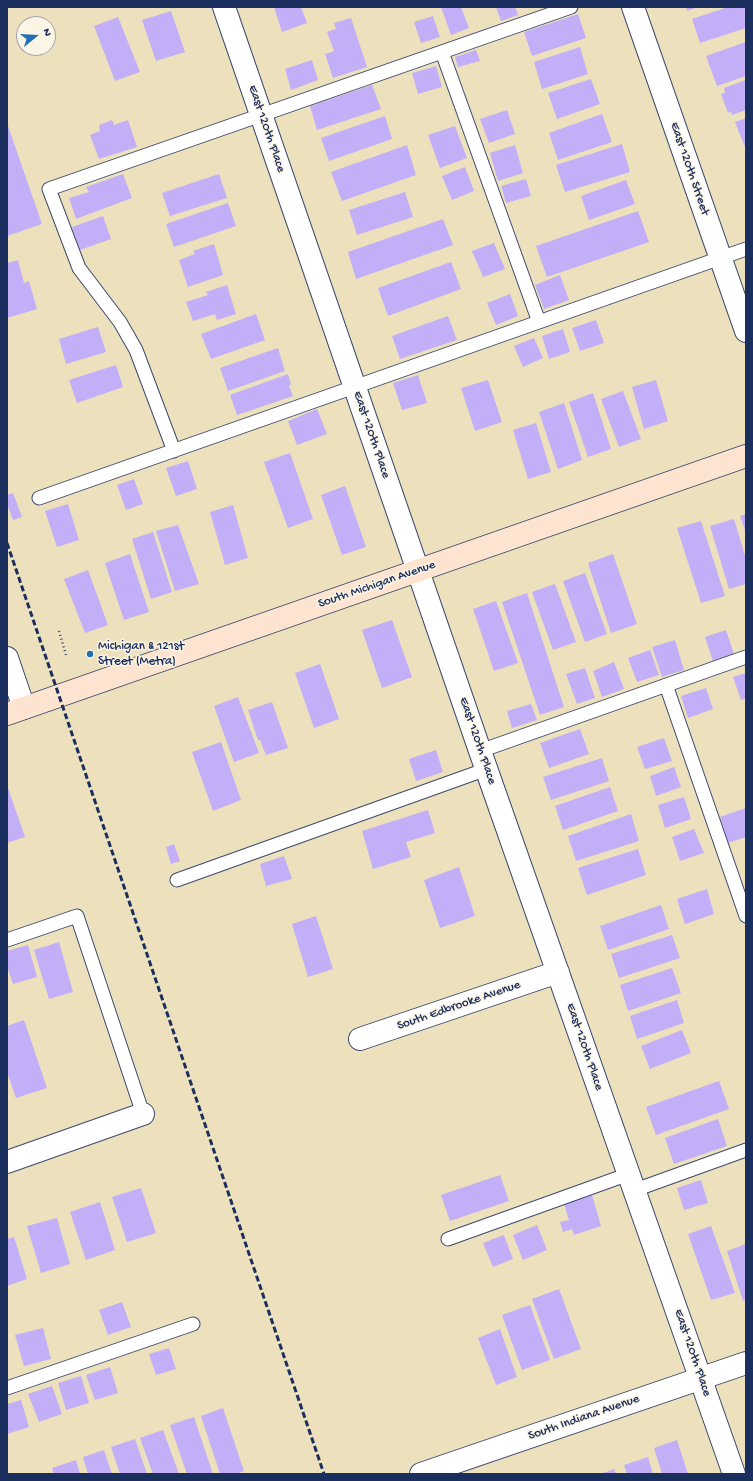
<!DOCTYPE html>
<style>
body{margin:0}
#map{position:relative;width:753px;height:1481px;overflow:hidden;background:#ece0bd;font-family:"Gochi Hand",sans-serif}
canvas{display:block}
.frame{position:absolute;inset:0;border:8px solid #1b2f5e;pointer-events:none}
.north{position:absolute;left:16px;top:16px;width:40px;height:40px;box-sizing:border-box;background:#fcf5e5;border:1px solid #a2a6af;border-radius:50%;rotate:72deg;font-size:11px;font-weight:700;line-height:16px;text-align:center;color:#1b2f5e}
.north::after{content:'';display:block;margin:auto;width:14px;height:18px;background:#1f6fb2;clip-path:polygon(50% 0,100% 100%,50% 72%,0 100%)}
</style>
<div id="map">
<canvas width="753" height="1481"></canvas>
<div class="frame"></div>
<div class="north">N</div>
</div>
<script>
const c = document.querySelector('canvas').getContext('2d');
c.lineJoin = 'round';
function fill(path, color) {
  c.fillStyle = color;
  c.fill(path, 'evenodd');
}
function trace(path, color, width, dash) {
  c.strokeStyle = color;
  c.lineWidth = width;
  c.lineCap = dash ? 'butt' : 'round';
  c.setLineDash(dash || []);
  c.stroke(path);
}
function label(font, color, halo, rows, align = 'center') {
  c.font = font + ' "Gochi Hand",sans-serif';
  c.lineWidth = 3;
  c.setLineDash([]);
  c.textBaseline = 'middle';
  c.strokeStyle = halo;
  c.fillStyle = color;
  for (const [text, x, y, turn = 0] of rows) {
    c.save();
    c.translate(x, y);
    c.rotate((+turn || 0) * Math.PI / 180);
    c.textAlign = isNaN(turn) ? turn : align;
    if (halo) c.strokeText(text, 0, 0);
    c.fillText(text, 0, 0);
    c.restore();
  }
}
fill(new Path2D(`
 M274,7h27l6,16 -25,9z
 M441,7h20l8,21 -18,7z
 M496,7h19l3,8 -17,6z
 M686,7h12l-11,4z
 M728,7h18v21l-46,15 -8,-24z
 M171,11l14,41 -29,9 -14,-41z
 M578,14l8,24 -54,18 -8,-24z
 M433,16l7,21 -19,6 -7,-21z
 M118,17l22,55 -25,9 -21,-55z
 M351,18l16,49 -34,11 -8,-24 9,-3 -7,-19 9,-3 -2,-6z
 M746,42v34l-29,10 -11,-30z
 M580,47l8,27 -46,15 -8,-27z
 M476,50l4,11 -22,6 -3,-10z
 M312,60l6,20 -27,10 -6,-21z
 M436,66l6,21 -24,7 -6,-21z
 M591,79l9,25 -43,15 -9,-26z
 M746,80v30l-14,5 -1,-4 -3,2 -7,-19 4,-1 -1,-5z
 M372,85l9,24 -64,21 -7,-24z
 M507,110l8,24 -26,9 -9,-24z
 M602,114l10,28 -54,18 -9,-27z
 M385,116l7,23 -63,22 -8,-23z
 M746,118v27h-2l-9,-23z
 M112,120l2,5 14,-5 9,27 -38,12 -9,-24 10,-4 -1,-6z
 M7,123l35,101 -35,12z
 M455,126l12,32 -27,10 -12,-33z
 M622,144l8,28 -65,20 -9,-27z
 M407,145l9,30 -74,26 -11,-29z
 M515,145l8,28 -25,8 -8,-28z
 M465,167l9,24 -22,9 -10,-24z
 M123,174l9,24 -56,21 -7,-21 20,-6 -3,-5z
 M219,174l8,24 -57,18 -8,-23z
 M526,179l5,17 -25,7 -5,-17z
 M626,180l9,24 -46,16 -8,-24z
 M405,192l8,25 -56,18 -8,-25z
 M228,203l8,23 -62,21 -8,-23z
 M638,211l11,31 -102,35 -11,-31z
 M103,216l8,23 -31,11 -8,-23z
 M443,219l10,26 -97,34 -8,-27z
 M494,243l11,26 -22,8 -11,-26z
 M214,244l9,31 -35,12 -9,-27 16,-6 -2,-3z
 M18,260l6,23 5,-2 8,28 -30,9v-55z
 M451,262l10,27 -73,27 -10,-28z
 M560,275l9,25 -25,9 -9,-24z
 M227,285l9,29 -19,6 -2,-6 -22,7 -7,-19 22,-7 -2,-3z
 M510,294l8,22 -22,9 -9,-22z
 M256,314l9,26 -54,19 -10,-25z
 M448,316l9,24 -57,19 -8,-23z
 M596,320l8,23 -24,8 -8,-23z
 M98,327l8,25 -40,12 -7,-25z
 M563,329l7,23 -21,7 -7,-23z
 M534,338l9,20 -20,9 -9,-21z
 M278,348l7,23 -57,20 -8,-23z
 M116,365l7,22 -46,16 -8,-23z
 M288,374l3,10 -2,2 4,10 -56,19 -7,-20z
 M418,375l9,28 -25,7 -9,-27z
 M488,380l14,42 -27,9 -14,-43z
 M656,380l12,41 -24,8 -12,-42z
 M623,391l18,48 -22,8 -18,-48z
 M593,393l18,56 -23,8 -19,-55z
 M564,403l18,57 -24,9 -19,-57z
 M317,409l10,25 -30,11 -9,-24z
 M536,423l15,49 -23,7 -15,-49z
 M290,453l23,66 -25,9 -24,-66z
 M188,461l9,28 -21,7 -10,-28z
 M134,479l9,25 -17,6 -9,-25z
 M345,486l21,61 -24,8 -21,-60z
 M13,493l9,24 -9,3 -6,-16v-9z
 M68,504l11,36 -22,7 -12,-36z
 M233,505l15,53 -23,7 -15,-53z
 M746,514v19l-6,-17z
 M734,519l12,40v25l-17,5 -19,-63z
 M701,521l24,75 -24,7 -24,-75z
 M178,525l21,59 -24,7 -19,-60z
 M153,532l19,60 -21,7 -19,-60z
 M130,554l19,58 -25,8 -19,-57z
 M613,554l24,70 -26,9 -23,-70z
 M88,570l20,55 -23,8 -21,-54z
 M585,573l22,61 -22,8 -22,-61z
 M555,584l21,58 -23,8 -21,-58z
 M527,593l37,114 -24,8 -38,-113z
 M496,601l22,62 -24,8 -21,-62z
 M392,620l20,57 -30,11 -20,-58z
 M726,630l8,24 -21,7 -8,-24z
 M675,640l9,30 -22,7 -10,-30z
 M650,650l9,25 -22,7 -9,-24z
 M614,662l10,27 -22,8 -9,-26z
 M320,664l19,55 -25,9 -19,-55z
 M585,668l10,30 -18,6 -11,-30z
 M746,673v25l-5,2 -8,-23z
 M706,688l7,21 -25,9 -7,-22z
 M238,697l21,56 -25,9 -20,-56z
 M272,702l16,46 -22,7 -6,-15h-2l-10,-30z
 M531,704l6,16 -25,8 -5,-17z
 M580,729l9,25 -40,14 -9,-25z
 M664,738l8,23 -27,8 -8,-22z
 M221,742l20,58 -28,11 -21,-59z
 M436,750l7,22 -27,9 -7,-22z
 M602,758l7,23 -58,19 -8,-23z
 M674,767l7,20 -25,9 -6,-20z
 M7,785l18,52 -18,6z
 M610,787l8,24 -55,19 -8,-24z
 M684,797l7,22 -26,9 -7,-23z
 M746,808v29l-18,6 -8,-26z
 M428,810l7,23 -29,9 5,15 -38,12 -11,-38z
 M631,814l8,27 -63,20 -8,-25z
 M694,829l10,24 -24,8 -8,-24z
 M174,844l6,17 -9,3 -5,-17z
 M638,849l8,26 -59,20 -9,-27z
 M284,856l8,23 -26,7 -6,-22z
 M459,867l16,49 -35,12 -16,-48z
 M707,889l7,25 -29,10 -8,-25z
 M661,905l8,24 -61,21 -8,-24z
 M316,916l17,53 -25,8 -16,-53z
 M672,935l8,23 -61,20 -8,-24z
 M59,942l14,50 -24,7 -15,-49z
 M28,945l9,32 -24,7 -6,-18v-15z
 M672,968l9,25 -53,18 -8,-26z
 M677,1000l7,23 -47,16 -7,-23z
 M24,1020l23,68 -31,10 -9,-26v-46z
 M682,1030l9,23 -41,16 -9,-23z
 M719,1081l10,28 -73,26 -10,-28z
 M718,1119l9,27 -53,18 -9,-26z
 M500,1175l9,26 -59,20 -9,-26z
 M701,1180l7,23 -24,7 -7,-22z
 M141,1188l15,45 -29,9 -15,-45z
 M592,1195l9,31 -27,9 -2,-6 -9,3 -3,-10 9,-2 -5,-16z
 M100,1202l15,48 -29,10 -16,-48z
 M57,1218l13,46 -29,9 -14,-47z
 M537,1225l10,25 -24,10 -10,-25z
 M711,1226l24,67 -24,7 -23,-66z
 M504,1235l9,24 -20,8 -10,-24z
 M14,1237l13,42 -20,7v-47z
 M746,1244v56l-3,1 -16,-50z
 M559,1289l22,60 -27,10 -22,-60z
 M122,1302l9,25 -23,8 -9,-25z
 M530,1305l20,55 -28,10 -20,-55z
 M43,1328l8,31 -27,7 -9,-31z
 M500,1329l17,48 -21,8 -18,-47z
 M169,1348l7,21 -20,6 -7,-21z
 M110,1367l8,26 -23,7 -9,-25z
 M81,1376l8,27 -23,7 -8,-27z
 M52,1386l10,28 -23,8 -11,-28z
 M21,1400l8,27 -22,7v-30z
 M223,1408l21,63 -8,3h-16l-19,-58z
 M194,1417l19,57h-26l-17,-49z
 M163,1430l16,44h-26l-13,-36z
 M135,1439l12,35h-27l-9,-27z
 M677,1440l11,34h-26l-8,-26z
 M104,1450l8,24h-24l-5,-17z
 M648,1457l5,17h-26l-3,-9z
 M76,1460l4,14h-26l-2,-6z
 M614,1469l2,5h-15z`), '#c3aff7');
const lane = new Path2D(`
 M442,52l97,270
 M174,451l-38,-101 -16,-28 -41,-54 -30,-79 522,-182
 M39,498l707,-249
 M666,685l80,231
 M480,751l266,-94
 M177,880l310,-111
 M7,940l70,-24 66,198
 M635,1190l111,-40
 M448,1239l181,-65
 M7,1388l186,-64`);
const street = new Path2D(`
 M224,7l256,744 254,723
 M633,7l113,324
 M7,658l17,50
 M360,1039l198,-67
 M7,1162l136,-48
 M421,1474l325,-111`);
const secondary = new Path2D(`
 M7,714l739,-258`);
trace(lane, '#3a4a6c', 15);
trace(street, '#3a4a6c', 24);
trace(secondary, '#3a4a6c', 24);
trace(new Path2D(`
 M59,631l7,24`), '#3a4a6c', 2.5, [1, 3]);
trace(lane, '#fff', 13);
trace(street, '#fff', 22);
trace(secondary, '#fde4d1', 22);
trace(new Path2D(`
 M7,543l317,931`), '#1b2f5e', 3, [6, 3]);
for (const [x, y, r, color] of [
 [90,654,4,"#1f6fb2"]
]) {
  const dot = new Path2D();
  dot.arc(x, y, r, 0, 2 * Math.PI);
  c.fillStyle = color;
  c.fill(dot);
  trace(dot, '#fcf5e5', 1.5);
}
label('13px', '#1b2f5e', '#fcf5e5', [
 ["East 120th Place",266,129,71],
 ["East 120th Street",689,169,71],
 ["East 120th Place",371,435,71],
 ["South Michigan Avenue",377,585,-19],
 ["East 120th Place",477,741,71],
 ["South Edbrooke Avenue",459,1006,-19],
 ["East 120th Place",584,1047,71],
 ["East 120th Place",692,1353,71],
 ["South Indiana Avenue",584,1418,-19]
]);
label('13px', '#1b2f5e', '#fcf5e5', [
 ["Michigan & 121st",98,647],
 ["Street (Metra)",98,662]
], 'left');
</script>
